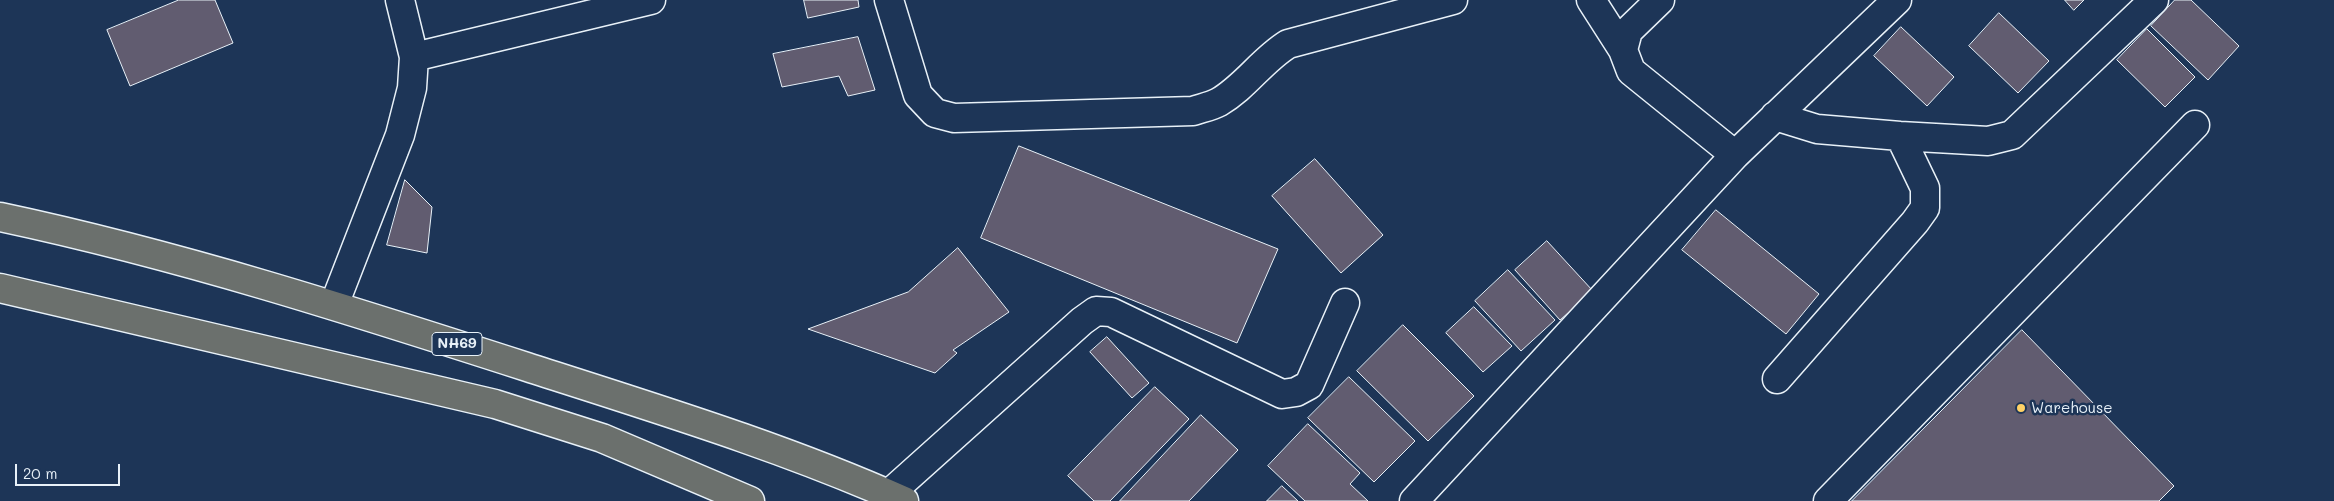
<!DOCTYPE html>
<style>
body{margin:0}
#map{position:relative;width:2334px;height:501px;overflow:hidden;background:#1d3557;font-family:Mali,sans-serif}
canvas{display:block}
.scale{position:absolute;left:15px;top:464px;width:105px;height:22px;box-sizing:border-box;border:2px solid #e8f1f8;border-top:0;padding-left:6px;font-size:15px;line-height:18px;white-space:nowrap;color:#e8f1f8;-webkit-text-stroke:4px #1d3557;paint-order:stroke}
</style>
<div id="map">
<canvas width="2334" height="501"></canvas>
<div class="scale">20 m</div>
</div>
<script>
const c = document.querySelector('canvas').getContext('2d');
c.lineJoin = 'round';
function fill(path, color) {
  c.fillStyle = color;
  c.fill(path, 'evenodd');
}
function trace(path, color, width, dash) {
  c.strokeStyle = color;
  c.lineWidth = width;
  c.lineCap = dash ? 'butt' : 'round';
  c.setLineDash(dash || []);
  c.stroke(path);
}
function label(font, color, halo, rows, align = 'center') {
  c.font = font + ' Mali,sans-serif';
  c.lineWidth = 5;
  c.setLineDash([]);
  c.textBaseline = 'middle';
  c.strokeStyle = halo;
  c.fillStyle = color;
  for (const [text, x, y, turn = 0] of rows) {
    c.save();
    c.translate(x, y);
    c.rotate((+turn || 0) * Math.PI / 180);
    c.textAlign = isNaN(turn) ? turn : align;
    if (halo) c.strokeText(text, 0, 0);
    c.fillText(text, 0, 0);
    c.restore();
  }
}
const building = new Path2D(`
 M179,0h36l18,43 -103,43 -23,-56z
 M804,0h54l1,7 -51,11z
 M2065,0h19l-10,10z
 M2175,0h16l48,46 -31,34 -57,-54z
 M1999,13l50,48 -31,32 -49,-47z
 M1901,27l53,50 -27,29 -53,-50z
 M2147,29l48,48 -30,30 -48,-47z
 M858,37l17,53 -27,6 -9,-20 -57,11 -9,-33z
 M1019,146l259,103 -41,94 -256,-105z
 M1315,159l68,76 -42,38 -69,-77z
 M405,180l27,27 -5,46 -40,-8z
 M1716,210l103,84 -33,40 -104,-84z
 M1547,241l46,50 -33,29 -45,-50z
 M958,248l51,64 -56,38 4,3 -22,20 -127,-44 100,-37z
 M1508,270l47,50 -34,31 -46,-50z
 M1474,307l38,39 -29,26 -37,-39z
 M1403,325l71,71 -46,45 -71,-70z
 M2022,330l152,156 -15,15h-307z
 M1107,337l42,46 -17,15 -42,-46z
 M1349,377l66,64 -41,41 -66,-64z
 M1155,387l34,32 -79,82h-16l-26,-25z
 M1201,415l37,35 -49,51h-69z
 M1308,424l52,49 -10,11 18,17h-63l-37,-35z
 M1282,486l16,15h-31z`);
fill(building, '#615c70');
trace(building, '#e8f1f8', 1);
const minor = new Path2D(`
 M889,0l29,95 17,18 19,5 239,-7c9,-3 19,-5 26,-9 26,-15 43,-42 69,-58l165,-44
 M1591,0l32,50
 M1660,0l-32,31 -5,19 8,21 104,84
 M414,57l237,-57
 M1775,116l42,13 83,7 88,5 24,-6 142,-135
 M334,305l66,-170 12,-47 2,-31 -14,-57
 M1777,379l138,-157 10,-14v-20l-25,-52
 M889,494l193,-173 14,-10 15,1 171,82 14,-2 13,-7 36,-82
 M1414,501l321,-346 162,-155
 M1828,501l367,-376`);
const highway = new Path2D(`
 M0,217c179,38 353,94 527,150 127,41 256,80 377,134
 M0,288l495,116 107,34 148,63`);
trace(minor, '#e8f1f8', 31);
trace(highway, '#e8f1f8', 31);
trace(minor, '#1d3557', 28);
trace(highway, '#6b706d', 28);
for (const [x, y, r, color] of [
 [2021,408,5,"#ffd166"]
]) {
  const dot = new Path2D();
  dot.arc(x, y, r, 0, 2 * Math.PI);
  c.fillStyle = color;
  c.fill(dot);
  trace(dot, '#1d3557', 2);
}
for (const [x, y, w] of [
 [457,344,50]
]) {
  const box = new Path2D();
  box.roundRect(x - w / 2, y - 11.5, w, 23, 4);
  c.fillStyle = '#1d3557';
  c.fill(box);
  trace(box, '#e8f1f8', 1);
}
label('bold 14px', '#e8f1f8', null, [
 ["NH69",457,344]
]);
label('15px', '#e8f1f8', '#1d3557', [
 ["Warehouse",2031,408]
], 'left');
</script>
